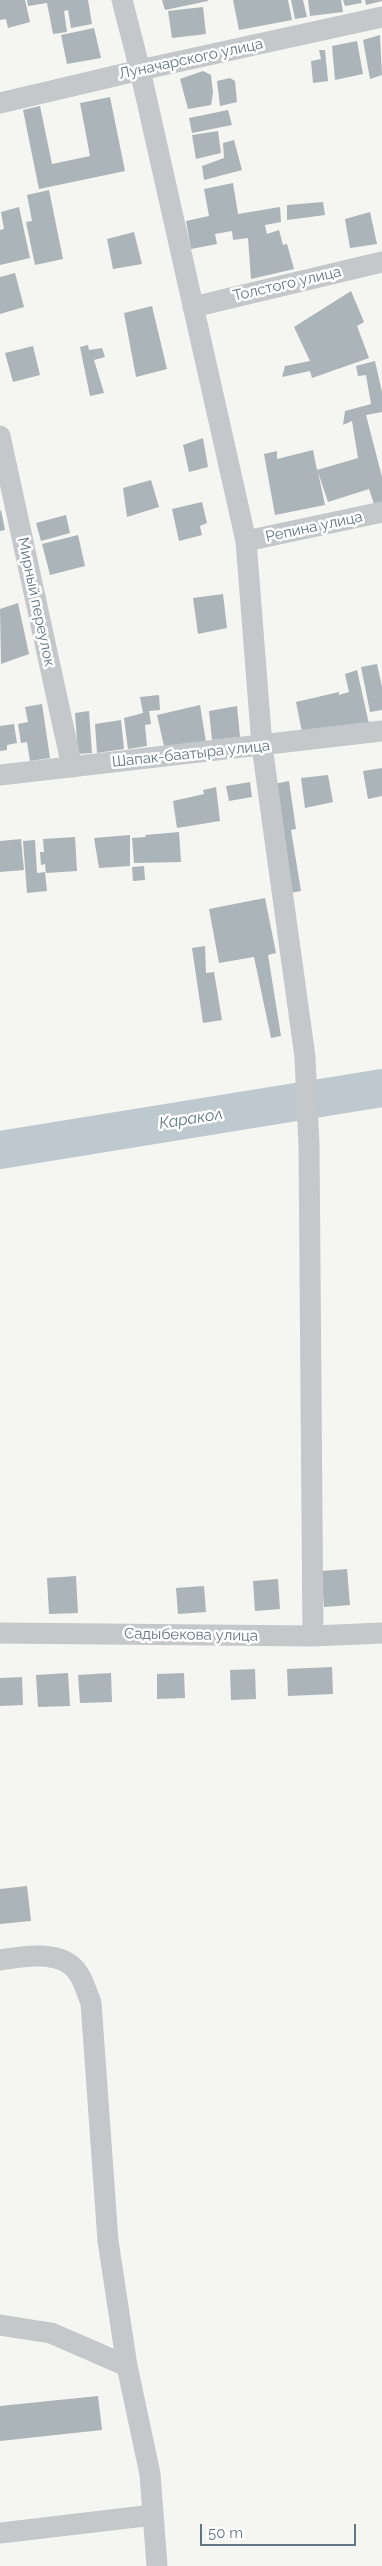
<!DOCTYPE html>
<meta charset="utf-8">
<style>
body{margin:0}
#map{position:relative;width:382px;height:2566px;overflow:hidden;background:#f5f5f1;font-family:Raleway,sans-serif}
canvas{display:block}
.scale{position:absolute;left:200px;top:2524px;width:156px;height:22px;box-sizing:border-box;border:2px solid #627584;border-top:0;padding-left:6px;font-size:15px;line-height:18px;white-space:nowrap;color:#627584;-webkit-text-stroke:4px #fff;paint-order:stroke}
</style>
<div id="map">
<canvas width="382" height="2566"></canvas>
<div class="scale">50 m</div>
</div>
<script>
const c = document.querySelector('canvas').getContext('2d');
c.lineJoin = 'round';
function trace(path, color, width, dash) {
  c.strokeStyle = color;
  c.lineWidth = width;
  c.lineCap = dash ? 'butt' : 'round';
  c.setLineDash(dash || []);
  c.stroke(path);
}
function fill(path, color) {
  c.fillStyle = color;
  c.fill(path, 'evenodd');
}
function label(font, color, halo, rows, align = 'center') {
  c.font = font + ' Raleway,sans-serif';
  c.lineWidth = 5;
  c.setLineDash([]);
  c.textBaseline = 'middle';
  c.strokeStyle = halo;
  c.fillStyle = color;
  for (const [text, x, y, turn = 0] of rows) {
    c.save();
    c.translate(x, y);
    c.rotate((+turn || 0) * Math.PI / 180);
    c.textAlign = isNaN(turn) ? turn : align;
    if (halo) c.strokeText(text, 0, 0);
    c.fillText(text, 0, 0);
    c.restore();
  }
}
trace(new Path2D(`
 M0,1150l382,-62`), '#bdc9ce', 38);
fill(new Path2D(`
 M0,0h25l5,22 -22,6 -2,-9 -6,1z
 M27,0h61l4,24 -21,4 -3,-18 -4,1 3,21 -14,2 -6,-31 -19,3z
 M162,0h46v1l-43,9z
 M233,0h55l4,20 -53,10z
 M291,0h12l4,17 -12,2z
 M308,0h33l2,12 -33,4z
 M343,0h18l1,3 -17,3z
 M365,0h17v1l-16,4z
 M203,7l3,27 -34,4 -4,-27z
 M94,28l7,30 -34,6 -6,-29z
 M380,35l2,40 -12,4 -7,-39z
 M357,41l6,33 -28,6 -3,-34z
 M319,50h6l3,31 -15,2 -2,-22 10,-2z
 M203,71l8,4 2,18 -2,12 -23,4 -8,-30z
 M230,78l5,3 2,21 -17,4 -3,-25z
 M110,97l15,74 -86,18 -16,-79 17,-4 12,58 38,-8 -10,-53z
 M228,110l4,15 -40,8 -3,-15z
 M218,131l3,22 -25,6 -4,-24z
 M234,140l8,30 -38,10 -2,-14 22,-8 -1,-15z
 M233,183l5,31 42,-7 1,15 -16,3 2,9 12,-4 4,15 4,-1 7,25 -43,10 -3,-41 -15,2 -1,-9 -17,3 2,10 -26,5 -5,-28 23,-5 -5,-27z
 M49,190l14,69 -28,6 -9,-43 6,-1 -5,-26z
 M323,202l2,13 -38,5v-15z
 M19,207l11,51 -30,7v-35l4,-1 -3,-17z
 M370,212l7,32 -27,4 -5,-29z
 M134,232l8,32 -29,5 -6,-30z
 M15,273l9,34 -24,7v-37z
 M351,291l13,31 -7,4 12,32 -57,20 -2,-7 -28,6 3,-11 25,-5 -16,-34z
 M152,306l15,63 -31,8 -12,-64z
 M88,345l1,5 13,-2 3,9 -11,3 10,33 -14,3 -10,-49z
 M33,346l7,29 -27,7 -8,-29z
 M375,361l7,31v20l-16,3 16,62v25l-8,2 -5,-15 -41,13 -10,-30 7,33 -50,10 -11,-61 13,-3v8l36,-9 4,20 41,-12 -6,-37 -9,4 2,-14 26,-7 -5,-29 -8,1 -2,-10z
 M203,438l5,29 -19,5 -6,-27z
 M151,480l8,27 -32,10 -4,-29z
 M202,502l5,21 -7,3 2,9 -23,6 -7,-32z
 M1,510l4,20 -5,1v-20z
 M66,515l4,18 -29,8 -5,-18z
 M78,535l7,31 -35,9 -8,-31z
 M223,594l4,34 -29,6 -5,-36z
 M18,603l11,51 -28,10 -1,-55z
 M377,664l5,23v23l-12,2 -9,-45z
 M357,670l12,54 -67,8 -6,-30 43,-10v3l10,-3 -4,-18z
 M159,695l1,15 -11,1 2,13 -6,1 2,21 -19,3 -4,-31 19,-5 -3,-16z
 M42,704l8,54 -20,3 -3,-19 -6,1 -3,-19 10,-2 -3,-15z
 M200,705l6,37 -40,13 -9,-40z
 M237,706l3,31 -28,3 -3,-29z
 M89,711l3,42 -14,1 -3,-41z
 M121,720l3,29 -27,4 -2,-29z
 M14,724l3,19 -10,2v5l-7,1v-25z
 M382,768v28l-14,3 -5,-28z
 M328,775l5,27 -28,6 -4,-30z
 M289,781l7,48 -5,1 10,61 -15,3 -12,-110z
 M250,782l2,15 -23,4 -3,-15z
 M216,787l4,34 -43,7 -4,-27 31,-7 -1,-4z
 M179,832l2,30 -47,1 -2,-25 14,-1 -1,-2z
 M130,835v31l-31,2 -5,-30z
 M75,837l2,34 -31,2 -1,-9 -4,1 -1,-13h4l-1,-13z
 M21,839l3,31 -24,2v-31z
 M35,840l2,33 8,-1 2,19 -20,2 -4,-52z
 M144,866l1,14 -12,1 -1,-14z
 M265,898l11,55 -8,2 13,81 -10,2 -17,-81 -35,6 -10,-54z
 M205,946l1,27 8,-1 8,48 -19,3 -11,-75z
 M347,1569l3,36 -26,2 -3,-36z
 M76,1576l2,37 -29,1 -2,-36z
 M278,1579l2,30 -25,2 -2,-30z
 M204,1586l2,26 -28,2 -2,-26z
 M332,1667l1,27 -45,2 -1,-27z
 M255,1669l1,30 -25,1 -1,-30z
 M68,1673l2,33 -32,1 -2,-32z
 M111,1673l1,29 -32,1 -2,-28z
 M184,1673l1,25 -28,1v-25z
 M22,1677l1,28 -23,1v-28z
 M27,1886l4,35 -31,3v-35z
 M98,2396l4,34 -102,11v-35z`), '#abb4b9');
trace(new Path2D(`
 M122,0l18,70 106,471 16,205 43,311 4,88 4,491
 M0,103l140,-33 242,-53
 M193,307l189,-45
 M0,436l72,331
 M246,541l136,-29
 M0,775l382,-44
 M0,1633l313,3 69,-3
 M0,1960c23,-4 63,-11 78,13 6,8 9,20 13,30l17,238 19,125 23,108 7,92
 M0,2325l51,8 76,33
 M0,2533l153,-18`), '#c4c8cb', 21);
label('15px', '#627584', '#fff', [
 ["Луначарского улица",191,59,-12],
 ["Толстого улица",287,284,-13],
 ["Репина улица",314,527,-12],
 ["Мирный переулок",36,602,78],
 ["Шапак-баатыра улица",191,754,-6],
 ["Садыбекова улица",191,1635,1]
]);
label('italic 16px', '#5d7882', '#fff', [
 ["Каракол",191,1119,-9]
]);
</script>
